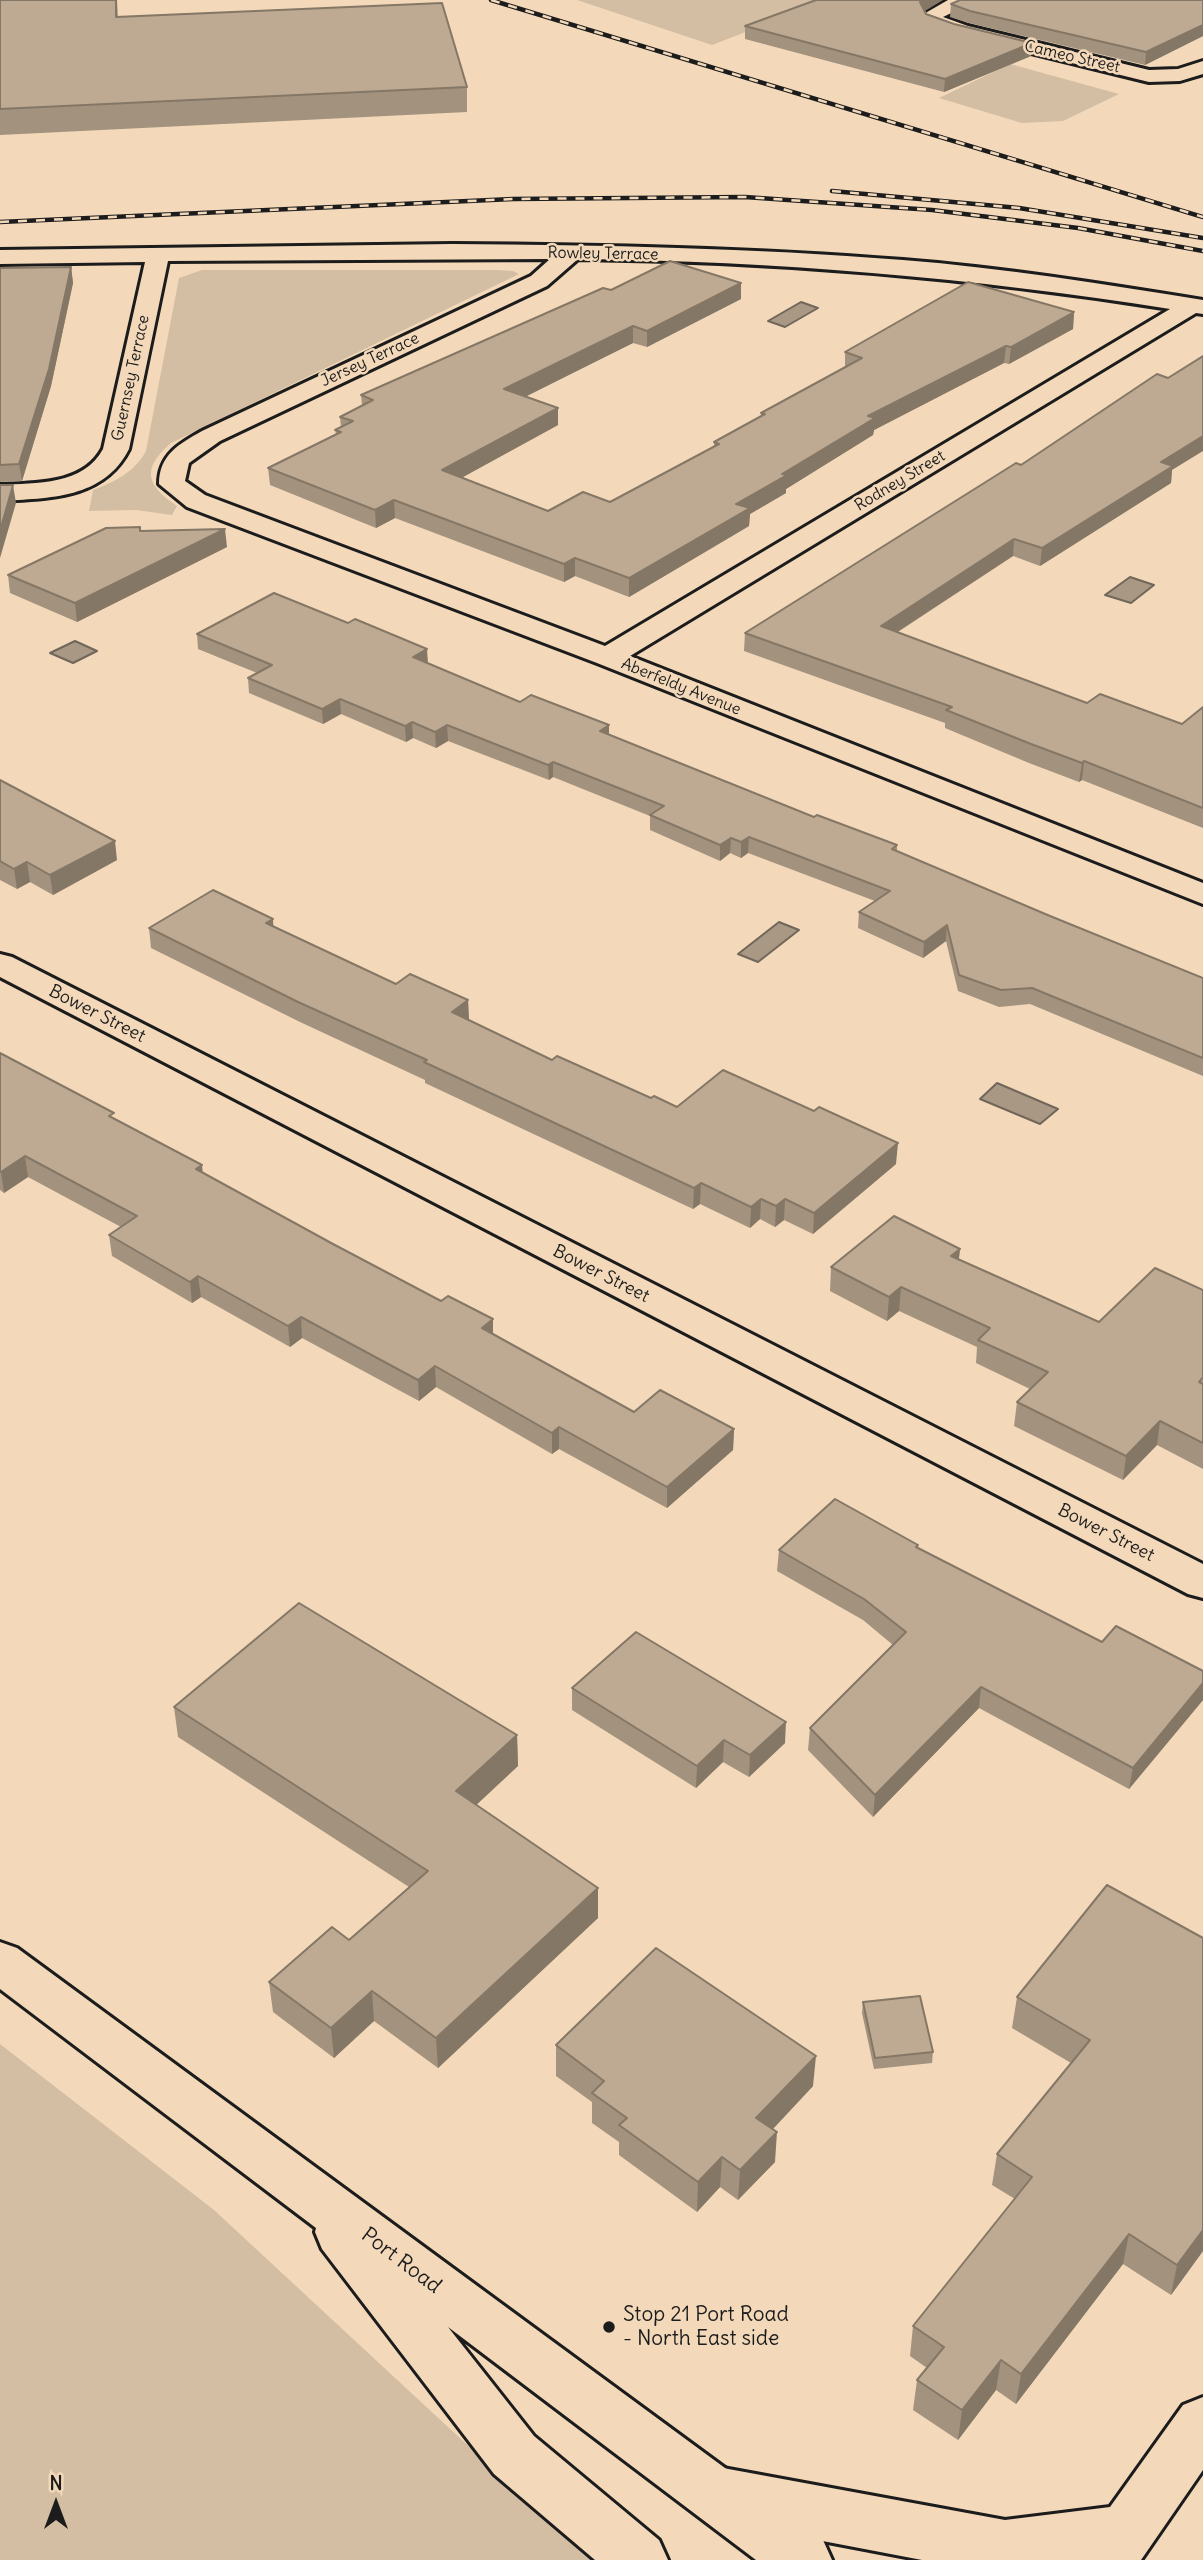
<!DOCTYPE html>
<style>
body{margin:0}
#map{position:relative;width:1203px;height:2560px;overflow:hidden;background:#f3d9ba;font-family:Delius,sans-serif}
canvas{display:block}
.north{position:absolute;left:21px;top:2469px;width:70px;height:70px;-webkit-text-stroke:5px #f3d9ba;paint-order:stroke;rotate:0deg;font-size:19px;font-weight:700;line-height:28px;text-align:center;color:#1c1c1c}
.north::after{content:'';display:block;margin:auto;width:24px;height:32px;background:#1c1c1c;clip-path:polygon(50% 0,100% 100%,50% 72%,0 100%)}
</style>
<div id="map">
<canvas width="1203" height="2560"></canvas>
<div class="north">N</div>
</div>
<script>
const c = document.querySelector('canvas').getContext('2d');
c.lineJoin = 'round';
function fill(path, color) {
  c.fillStyle = color;
  c.fill(path, 'evenodd');
}
function trace(path, color, width, dash) {
  c.strokeStyle = color;
  c.lineWidth = width;
  c.lineCap = dash ? 'butt' : 'round';
  c.setLineDash(dash || []);
  c.stroke(path);
}
function label(font, color, halo, rows, align = 'center') {
  c.font = font + ' Delius,sans-serif';
  c.lineWidth = 5;
  c.setLineDash([]);
  c.textBaseline = 'middle';
  c.strokeStyle = halo;
  c.fillStyle = color;
  for (const [text, x, y, turn = 0] of rows) {
    c.save();
    c.translate(x, y);
    c.rotate((+turn || 0) * Math.PI / 180);
    c.textAlign = isNaN(turn) ? turn : align;
    if (halo) c.strokeText(text, 0, 0);
    c.fillText(text, 0, 0);
    c.restore();
  }
}
fill(new Path2D(`
 M577,0h367l-62,27 -72,-20 -98,38z
 M1010,64l109,30 -56,27 -41,2 -83,-25z
 M202,270h295l16,1 6,3 -348,169c-30,26 -25,42 6,63l-5,9 -36,-5 -47,1 4,-21c21,-8 42,-18 53,-39l33,-173z
 M0,2044l214,166 248,230 136,120h-598z`), '#d3bda3');
const water = new Path2D(`
 M801,302l17,6 -33,19 -17,-6z
 M1130,577l24,8 -23,18 -26,-8z
 M75,641l22,10 -24,12 -23,-10z
 M779,922l20,8 -41,32 -20,-8z
 M997,1083l61,26 -18,15 -60,-25z`);
fill(water, '#a99884');
trace(water, '#71665a', 2);
const street = new Path2D(`
 M948,0h25l-3,4 -27,13 25,9 181,44 29,-1 25,-8v13l-23,7 -31,1 -195,-48 -28,-10 -4,-9z
 M452,244c151,1 301,4 451,16 101,8 201,24 300,40v14l-7,-1 -566,343 573,227v21l-606,-241 -410,-156 -28,-23c0,-29 20,-40 43,-53l329,-155 19,-17 -382,2 -39,188c-25,50 -80,49 -129,52v-16c36,-2 84,0 103,-36l42,-187 -145,2v-14zM578,259c198,2 396,19 592,50l-565,337 -400,-151 -20,-14 4,-18 31,-22 327,-155z
 M0,954l12,3 1191,607v34l-15,-4 -1188,-617z`);
const secondary = new Path2D(`
 M1203,2397v73l-62,90h-219l-199,-38 -20,-8 -8,-19 8,-19 20,-8 282,52 105,-13 73,-102z`);
const highway = new Path2D(`
 M0,1942l17,6 806,592 9,20h-76l-308,-233 86,109 125,104 9,20h-73l-101,-86 -172,-225 -7,-17 1,-4 -316,-239z`);
trace(street, '#1c1c1c', 6);
trace(secondary, '#1c1c1c', 6);
trace(highway, '#1c1c1c', 6);
fill(street, '#f3d9ba');
fill(secondary, '#f3d9ba');
fill(highway, '#f3d9ba');
const rail = new Path2D(`
 M491,0l712,217
 M832,191l187,17 184,30
 M0,222l513,-23 232,-2 187,13 146,18 125,23`);
trace(rail, '#1c1c1c', 4.5);
trace(rail, '#f3d9ba', 2.5, [9]);
fill(new Path2D(`
 M0,0h117l1,17 349,70v25l-467,23z
 M1203,0v36l-58,29 -176,-42 -19,-6 1,-13z
 M925,11l1,3 28,10 78,19 -1,13 -87,36 -199,-53v-13z
 M71,267l2,16 -22,103 -29,95 -22,1v-214z
 M741,283v16l-94,48 -14,-4 -108,53 33,12v17l-97,53 87,33 62,-9 104,-56v-4l47,-26v-3l84,-46v-15l229,-40 -1,17 -64,35 -5,-1 -130,67 -1,5 -87,54v4l-36,21 -1,12 -120,71 -54,-21 -11,6 -169,-64 -19,10 -106,-43 -2,-17 68,-34 -1,-4 6,-3 -1,-10 22,-12 -1,-10 250,-105z
 M1021,465l151,5 -1,13 -131,83 -27,-10 -115,76 189,71 95,21 21,-17v121l-121,-48 -3,2 -50,-19 -84,-35v-5l-201,-72 1,-18z
 M140,531l87,16 -150,75 -67,-29 -2,-18z
 M197,634l231,29 92,39 89,33 205,82 83,28v6l153,65 153,62v98l-173,-72 -31,3 -41,-16 -12,-50 -23,17 -65,-30 1,-16 16,-11 -127,-48 -7,5 -11,-5 -10,8 -70,-31v-14l-97,-39 -4,3 -101,-39 -12,7 -23,-10 -7,4 -65,-28 -18,10 -74,-31 -1,-15 9,-5 -59,-24z
 M0,780l117,80 -64,35 -23,-13 -13,7 -17,-9z
 M273,927l123,57 72,16 1,20 83,40 99,38 26,9 219,57 -83,70 -29,-14 -9,7 -15,-8 -10,9 -50,-24 -7,5 -268,-126v-3l-125,-58 -149,-74 -2,-20z
 M0,1053l115,66 88,54 130,71 108,57 52,18v15l141,78 100,17 -1,21 -66,58 -108,-59 -7,5 -116,-67 -17,14 -117,-63 -12,9 -89,-50 -9,6 -80,-47 -3,-21 12,-8 -93,-50 -24,16 -4,-3z
 M960,1249l-1,10 140,63 104,-32v179l-46,-24 -34,35 -109,-54 3,-24 13,-13 -54,-26 1,-16 -78,-36 -12,10 -57,-30 1,-24z
 M918,1545v3l184,94 101,29v29l-74,89 -150,-81 -106,109 -65,-67 2,-22 83,-83 -30,-25 -86,-49 2,-21z
 M572,1688l213,55 -36,34 -26,-15 -27,26 -124,-78z
 M174,1707l343,28 1,31 -42,39 122,83v30l-160,150 -64,-47 -40,37 -61,-46 -4,-30 80,-42 60,-53 -231,-150z
 M1203,1938v313l-32,44 -48,-31 -107,140 -20,-14 -38,50 -45,-30 4,-30 10,-12 -17,-12 3,-30 102,-127 -23,-14 5,-31 74,-91 -59,-35 5,-31z
 M863,2002l70,50 -1,11 -58,6 -12,-56z
 M556,2045l257,41 -40,43 2,33 -37,38 -18,-13 -23,25 -78,-57v-13l-27,-19v-21l-36,-26z`), '#a3927e');
fill(new Path2D(`
 M923,0h20l-23,14v-12z
 M1203,25v11l-58,29 1,-13z
 M1032,43l-1,13 -87,36 1,-13z
 M71,267l2,16 -22,103 -29,95 -3,-17z
 M741,283v16l-94,48v-16z
 M1074,312l-1,17 -64,35 2,-17z
 M633,326v17l-128,64 -1,-18z
 M1006,346l-2,17 -130,67 -1,5 -87,54v4l-36,21 -1,12 -120,71v-19l107,-74 132,-88z
 M558,408v17l-115,63 -1,-18z
 M1203,436v15l-31,19 -1,13 -131,83 2,-18 119,-86z
 M13,485l3,18 -16,55v-27z
 M394,500l1,18 -19,10 -1,-18z
 M225,529l2,18 -150,75 -2,-19z
 M1014,539l-1,17 -133,87 1,-17z
 M575,558v18l-11,6v-18z
 M427,649l1,15 -15,-7z
 M340,699l1,15 -18,10 -1,-15z
 M412,722l1,16 -7,4 -1,-16z
 M447,725l1,16 -12,7 -1,-16z
 M609,725v16l-9,-10z
 M1084,761l-2,19 -3,2 3,-19z
 M553,762v15l-4,3 -1,-15z
 M749,837l-1,16 -7,5v-16z
 M731,838l-1,15 -10,8v-16z
 M115,841l2,19 -64,35 -3,-20z
 M27,862l3,20 -13,7 -3,-20z
 M273,919l1,20 -8,-16z
 M947,925l-1,16 -23,17 1,-16z
 M468,1000l1,21 -17,-9z
 M898,1143l-2,21 -83,70 1,-21z
 M25,1156l3,21 -24,16 -3,-21z
 M202,1165l2,21 -8,-17z
 M701,1183l-1,21 -7,5 1,-21z
 M761,1199l-1,20 -10,9 1,-21z
 M785,1199l-1,21 -9,7 1,-21z
 M960,1249l-3,23 -6,-16z
 M198,1276l3,21 -9,6 -2,-21z
 M901,1287l-2,24 -12,10 2,-24z
 M301,1317l1,21 -12,9 -2,-21z
 M493,1319v21l-11,-12z
 M435,1366l1,21 -17,14 -1,-21z
 M1160,1421l-3,24 -34,35 3,-24z
 M559,1427v22l-7,5v-21z
 M734,1429l-1,21 -66,58v-21z
 M1203,1683v17l-74,89 4,-21z
 M981,1687l-2,21 -106,109 2,-22z
 M786,1722l-1,21 -36,34 1,-22z
 M517,1735l1,31 -60,56 -2,-31z
 M724,1740l-1,22 -27,26 1,-22z
 M598,1888v30l-160,150 -2,-30z
 M372,1991l2,30 -40,37 -3,-30z
 M816,2056l-3,30 -58,62 1,-30z
 M777,2132l-2,30 -37,38 2,-30z
 M722,2157l-2,30 -23,25 1,-30z
 M1203,2230v21l-32,44 6,-30z
 M1129,2234l-6,30 -107,140 5,-30z
 M1001,2360l-5,30 -38,50 4,-30z`), '#857766');
const building = new Path2D(`
 M0,0h116v17l326,-14 25,84 -467,22z
 M816,0h107l-3,2 6,12 28,10 78,19 -87,36 -200,-53z
 M960,0h243v25l-57,27 -176,-41 -19,-7z
 M670,261l71,22 -94,48 -14,-5 -129,63 54,19 -116,62 106,41 35,-19 27,10 109,-58 -5,-2 51,-28 -4,-1 101,-55 -17,-6 123,-70 106,30 -63,35 -5,-1 -138,70 7,2 -93,56 5,1 -51,29 14,4 -121,70 -54,-20 -11,6 -170,-64 -19,10 -107,-42 73,-36 -6,-2 18,-9 -13,-4 33,-17 -12,-5 242,-107 8,2z
 M71,267l-22,102 -30,95 -19,1v-197z
 M1203,356v80l-42,26 12,4 -131,82 -28,-9 -133,87 206,77 13,-9 82,30 21,-17v101l-119,-47 -2,2 -51,-19 -85,-34 6,-3 -207,-74 271,-170 5,2 136,-91 11,4z
 M0,485h13l-13,46z
 M140,527v4l85,-2 -150,74 -67,-28 98,-47z
 M274,593l74,30 7,-4 72,30 -14,8 107,45 11,-7 78,30 -9,6 214,86 3,-2 80,30 -5,4 158,67 153,62v80l-171,-70 -31,2 -42,-15 -12,-50 -23,17 -65,-30 31,-21 -141,-54 -8,5 -10,-4 -11,7 -70,-30 14,-9 -111,-44 -5,3 -101,-40 -12,7 -23,-10 -7,4 -65,-27 -18,10 -74,-31 24,-13 -75,-31z
 M0,780l115,61 -65,34 -23,-13 -13,7 -14,-8z
 M213,890l60,29 -7,4 130,61 14,-10 58,26 -16,12 100,48 5,-4 94,42 3,-2 23,11 46,-37 91,41 5,-4 79,36 -84,70 -29,-14 -9,7 -15,-7 -10,8 -50,-24 -7,5 -270,-126 3,-2 -129,-58 -149,-74z
 M0,1053l114,60 -5,3 93,49 -6,4 137,75 108,57 7,-5 45,23 -11,9 152,84 26,-22 74,39 -67,58 -108,-60 -7,6 -117,-67 -17,14 -117,-63 -13,9 -90,-50 -8,6 -81,-47 28,-19 -112,-60 -24,16 -1,-1z
 M894,1216l66,33 -9,7 148,66 56,-54 48,22v87l-4,5 4,2v59l-43,-22 -34,35 -109,-54 31,-30 -70,-32 12,-12 -89,-41 -12,10 -58,-30z
 M835,1499l83,46 -2,2 186,95 14,-16 87,45v12l-70,85 -152,-81 -106,108 -65,-67 96,-96 -42,-33 -85,-49z
 M299,1603l218,132 -61,56 142,97 -162,150 -64,-47 -41,37 -62,-46 63,-55 17,13 79,-69 -254,-164z
 M636,1632l150,90 -36,33 -26,-15 -27,26 -125,-78z
 M1107,1885l96,53v292l-26,35 -48,-31 -108,140 -20,-14 -39,50 -45,-30 27,-33 -31,-21 119,-149 -35,-23 93,-114 -73,-43z
 M656,1948l160,108 -60,62 21,14 -37,38 -18,-13 -24,25 -79,-57 8,-7 -35,-25 12,-12 -48,-36z
 M920,1996l13,56 -58,6 -12,-56z`);
fill(building, '#beaa92');
trace(building, '#857766', 2);
for (const [x, y, r, color] of [
 [609,2327,7,"#1c1c1c"]
]) {
  const dot = new Path2D();
  dot.arc(x, y, r, 0, 2 * Math.PI);
  c.fillStyle = color;
  c.fill(dot);
  trace(dot, '#f3d9ba', 2.5);
}
label('16px', '#1c1c1c', '#f3d9ba', [
 ["Cameo Street",1072,57,13],
 ["Rowley Terrace",603,254,1],
 ["Jersey Terrace",370,360,-25],
 ["Guernsey Terrace",131,378,-78],
 ["Rodney Street",900,481,-31],
 ["Aberfeldy Avenue",681,687,22]
]);
label('18px', '#1c1c1c', '#f3d9ba', [
 ["Bower Street",97,1014,27],
 ["Bower Street",601,1274,27],
 ["Bower Street",1106,1533,27]
]);
label('21px', '#1c1c1c', '#f3d9ba', [
 ["Port Road",401,2261,37]
]);
label('21px', '#1c1c1c', '#f3d9ba', [
 ["Stop 21 Port Road",623,2315],
 ["- North East side",623,2339]
], 'left');
</script>
